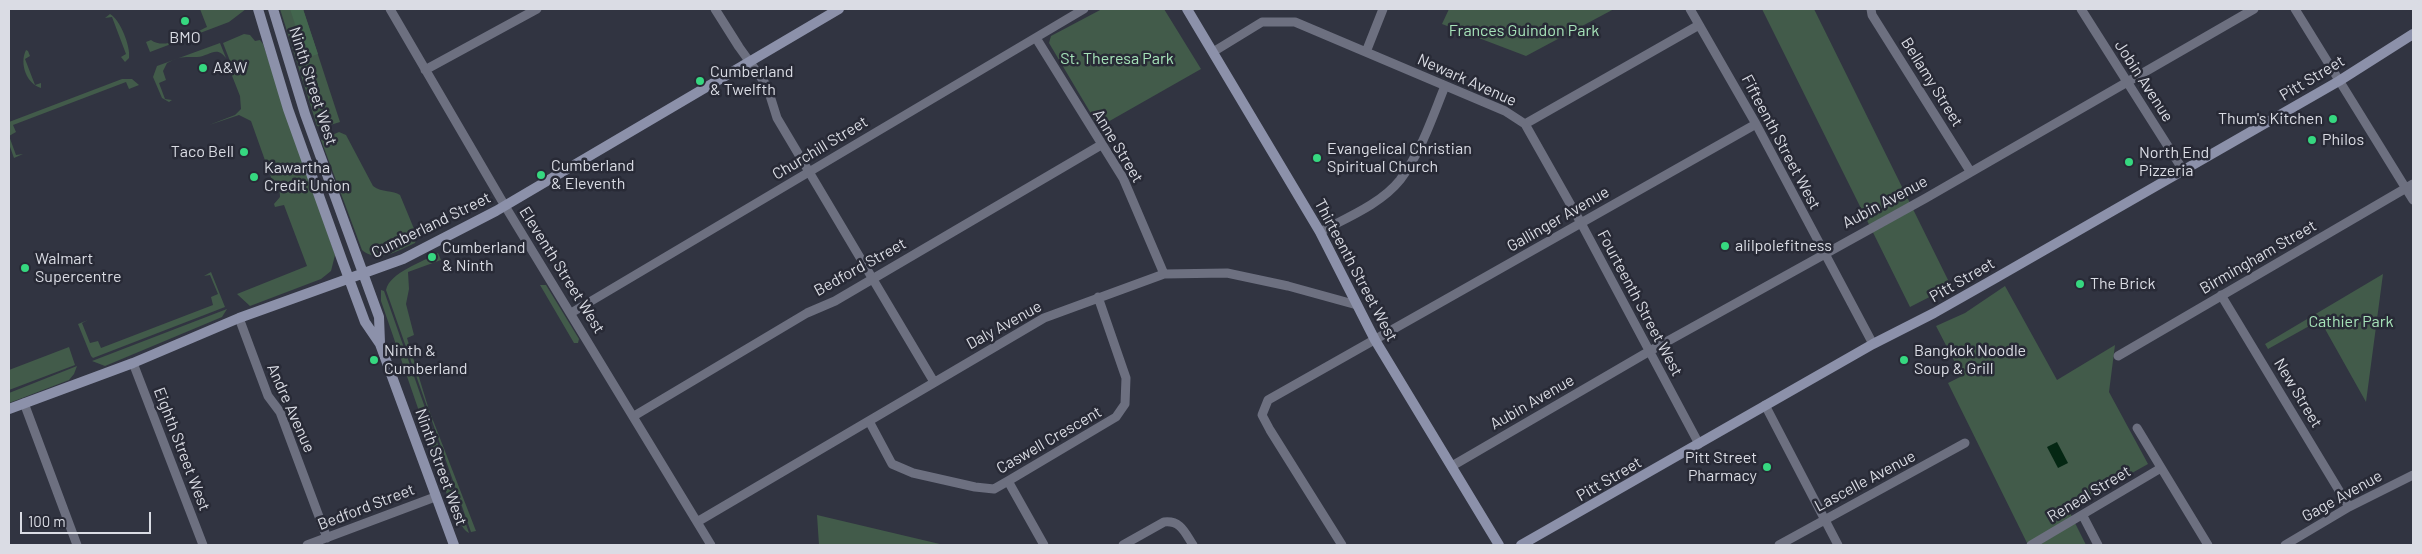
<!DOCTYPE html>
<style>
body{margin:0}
#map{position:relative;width:2422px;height:554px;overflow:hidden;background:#313441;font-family:Barlow,sans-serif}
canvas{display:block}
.frame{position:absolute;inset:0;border:10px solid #dadce4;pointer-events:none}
.scale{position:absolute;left:20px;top:512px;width:131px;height:22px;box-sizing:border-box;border:2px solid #dadce4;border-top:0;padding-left:6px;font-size:15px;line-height:18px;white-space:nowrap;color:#dadce4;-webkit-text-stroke:4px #282a36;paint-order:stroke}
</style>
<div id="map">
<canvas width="2422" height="554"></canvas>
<div class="frame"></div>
<div class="scale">100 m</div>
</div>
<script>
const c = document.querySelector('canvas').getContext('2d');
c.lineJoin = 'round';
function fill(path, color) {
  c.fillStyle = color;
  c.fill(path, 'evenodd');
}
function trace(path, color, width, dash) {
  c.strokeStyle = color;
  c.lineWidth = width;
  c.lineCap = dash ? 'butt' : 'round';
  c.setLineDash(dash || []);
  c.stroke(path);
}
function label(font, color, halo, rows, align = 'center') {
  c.font = font + ' Barlow,sans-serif';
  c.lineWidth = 5;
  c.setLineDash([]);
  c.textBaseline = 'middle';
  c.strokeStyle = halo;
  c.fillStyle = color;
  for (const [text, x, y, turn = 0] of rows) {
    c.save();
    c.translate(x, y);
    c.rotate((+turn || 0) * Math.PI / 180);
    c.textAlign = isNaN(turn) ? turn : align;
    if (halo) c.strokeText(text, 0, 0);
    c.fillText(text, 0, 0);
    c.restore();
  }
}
fill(new Path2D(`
 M200,9h46l-17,13 -79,30 -4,-10 5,-2c15,11 41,-6 56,-13z
 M280,9h23l37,113 -16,5 -7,-1z
 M1102,9h62l37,60 -102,58 -50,-84 2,-7z
 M1449,9h165l-88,47 -84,-32z
 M1762,9h52l137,277 -41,21z
 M110,14c10,5 21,33 19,44l-4,4 -4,-5 5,-3 -14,-37 -7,1z
 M244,34l6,1 5,6 5,-1 3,4 72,211 -4,16 -10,8 -71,27 -13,-12 70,-28 -23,-61 -9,2 -1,-3 6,-7c0,-8 -2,-12 -10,-15l2,-2 -21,-59 -12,-6 -30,10 26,-10 6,-6 -1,-13 -13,-33 3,-2 -7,-18z
 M220,43l6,15c-10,-13 -16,-2 -29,-1 -14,0 -16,-1 -30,6l-4,8 3,9 -7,3 6,16 7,1 -3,2 -7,-4 -9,-21 4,-11z
 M26,50l2,1 2,5 -5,3 10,26 6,-2v5c-14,-4 -22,-24 -15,-38z
 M122,79h10l7,6 -10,4 -3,-7 -113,43 3,7 -7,4 7,19 7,-1 -9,4 -5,-14v-22z
 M339,132l7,3 27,51c9,7 20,4 27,9l17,41 -2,7c-16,7 -37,21 -53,7l-41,-110z
 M438,253l3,7 -33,12 1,17 -3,15 8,31 -7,3 22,72 47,121 -5,1 -85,-242c4,-18 37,-28 52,-37z
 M211,272l14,35 -132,51 -2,-2 -13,-32 10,-4 -6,3 8,20 8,-2 3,7 112,-43 -2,-8 7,-3 -8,-19 -6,1z
 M2383,274l-17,128 -46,-82 -52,29 -3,-5z
 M540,285h6l33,54 -1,4h-4z
 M2005,286l52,94 58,-35 -6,47 39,72 -80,45 18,36h-58l-80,-162 14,-7 -26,-50 29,-13z
 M381,290l3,1 5,14 80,228c-16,-8 -39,-90 -46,-111l1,-3 -3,-2 -40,-116z
 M227,309l-5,8 -117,49 -13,-5z
 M69,347l6,18 -66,25v-20z
 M77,366l-3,8 -5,6 -60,23v-10z
 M817,515l127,30h-125z`), '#425b4a');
fill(new Path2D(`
 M290,9h13l15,45 -12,4z`), '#43664e');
fill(new Path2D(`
 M2057,442l11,21 -10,5 -11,-21z`), '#042713');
trace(new Path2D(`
 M390,9l115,197 206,339
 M715,9l24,38 28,39 10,32 157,264
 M1690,9l66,115 117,220
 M1871,9l1,6 98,156
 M2081,9l102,161
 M2295,9l118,191
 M1036,38l87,140 41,96
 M1213,52l49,-30h33l210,89 20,13 174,-99
 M1366,52l17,-43
 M425,70l112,-61
 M1525,124l56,99 118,221
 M1320,232c26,-14 61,-28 80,-52 21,-28 32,-62 45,-94
 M2221,295l128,212
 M571,313l513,-304
 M239,318l29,78 12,16 47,126
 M2118,356l295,-172
 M133,363l70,182
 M24,403l53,142
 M1765,405l73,140
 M634,416l173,-103 28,-12 266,-156
 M869,421l23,43 21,9 62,14 19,2 14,-8 108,-64 9,-13 1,-26 -28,-81
 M2137,428l71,117
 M1452,466l196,-114 278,-154 328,-189
 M1008,481l36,64
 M2083,516l15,29
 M697,522l347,-204 120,-44 63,-1 61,13 69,19
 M307,545l128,-48
 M1123,545l41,-23c17,-2 21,11 29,23
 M1342,545l-72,-115 -8,-15 6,-15 488,-276
 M1779,545l186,-102
 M2031,545l130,-77
 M2285,545l64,-38 64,-32`), '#6d7080', 9);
trace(new Path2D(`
 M258,9l30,100 54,151 23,62 15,22 74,201
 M273,9l32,105 74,203 1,26
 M1187,9l133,223 55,108 124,205
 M9,409l124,-46 106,-45 164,-59 93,-48 343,-202
 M1521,545l352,-201 61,-31 60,-34 345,-198 74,-47`), '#8c91aa', 10);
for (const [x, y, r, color] of [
 [185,21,5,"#36d880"],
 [203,68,5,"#36d880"],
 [700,81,5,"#36d880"],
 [2333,119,5,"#36d880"],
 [2312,140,5,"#36d880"],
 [244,152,5,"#36d880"],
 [1317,158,5,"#36d880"],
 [2129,162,5,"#36d880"],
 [541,175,5,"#36d880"],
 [254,177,5,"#36d880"],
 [1725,246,5,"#36d880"],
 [432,257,5,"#36d880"],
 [25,268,5,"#36d880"],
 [2080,284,5,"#36d880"],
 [374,360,5,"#36d880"],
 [1904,360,5,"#36d880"],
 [1767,467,5,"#36d880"]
]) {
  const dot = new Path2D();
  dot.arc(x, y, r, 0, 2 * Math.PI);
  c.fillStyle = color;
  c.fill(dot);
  trace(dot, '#282a36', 2);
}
label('16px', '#a6e3b9', '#282a36', [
 ["Frances Guindon Park",1524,31],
 ["St. Theresa Park",1117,59],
 ["Cathier Park",2351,322]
]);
label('16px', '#dadce4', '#282a36', [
 ["BMO",185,38,"center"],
 ["A&W",213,68],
 ["Cumberland",710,72],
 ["& Twelfth",710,90],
 ["Thum's Kitchen",2323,119,"right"],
 ["Philos",2322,140],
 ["Evangelical Christian",1327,149],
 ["Spiritual Church",1327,167],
 ["Taco Bell",234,152,"right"],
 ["North End",2139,153],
 ["Pizzeria",2139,171],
 ["Cumberland",551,166],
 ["& Eleventh",551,184],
 ["Kawartha",264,168],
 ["Credit Union",264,186],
 ["alilpolefitness",1735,246],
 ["Cumberland",442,248],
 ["& Ninth",442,266],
 ["Walmart",35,259],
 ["Supercentre",35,277],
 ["The Brick",2090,284],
 ["Ninth &",384,351],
 ["Cumberland",384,369],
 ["Bangkok Noodle",1914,351],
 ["Soup & Grill",1914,369],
 ["Pitt Street",1757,458,"right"],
 ["Pharmacy",1757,476,"right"]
], 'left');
label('16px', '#dadce4', '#282a36', [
 ["Pitt Street",2312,78,-31],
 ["Newark Avenue",1467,80,24],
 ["Jobin Avenue",2144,81,57],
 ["Bellamy Street",1932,82,58],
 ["Ninth Street West",313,86,72],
 ["Fifteenth Street West",1781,142,62],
 ["Anne Street",1118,146,59],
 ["Churchill Street",820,148,-31],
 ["Aubin Avenue",1885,202,-28],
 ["Gallinger Avenue",1558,219,-30],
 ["Cumberland Street",431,225,-26],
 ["Birmingham Street",2258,257,-30],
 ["Bedford Street",860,267,-29],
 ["Eleventh Street West",562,270,58],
 ["Thirteenth Street West",1356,270,62],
 ["Pitt Street",1962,280,-30],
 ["Fourteenth Street West",1640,303,62],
 ["Daly Avenue",1004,325,-29],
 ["New Street",2298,393,59],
 ["Aubin Avenue",1532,402,-30],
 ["Andre Avenue",291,408,66],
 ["Caswell Crescent",1049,440,-30],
 ["Eighth Street West",182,449,69],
 ["Ninth Street West",441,467,70],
 ["Pitt Street",1609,479,-30],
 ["Lascelle Avenue",1865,481,-28],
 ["Reneal Street",2089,494,-31],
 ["Gage Avenue",2342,496,-29],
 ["Bedford Street",366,507,-21]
]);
</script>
